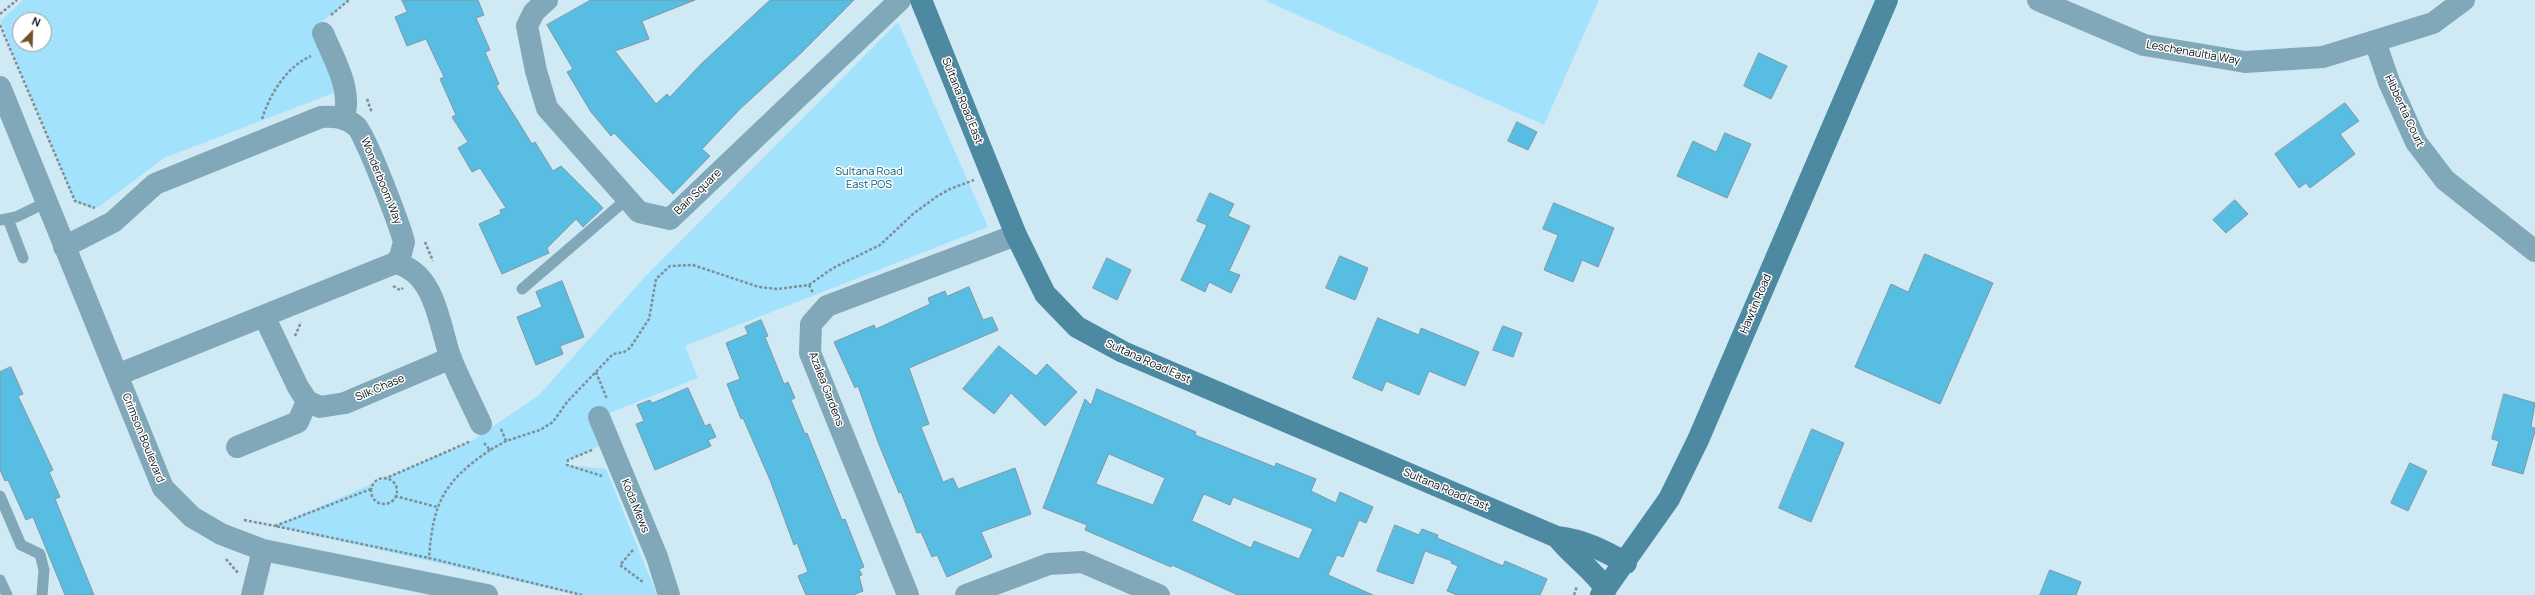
<!DOCTYPE html>
<style>
body{margin:0}
#map{position:relative;width:2535px;height:595px;overflow:hidden;background:#d0eaf5;font-family:Manrope,sans-serif}
canvas{display:block}
.north{position:absolute;left:12px;top:12px;width:40px;height:40px;box-sizing:border-box;background:#fff;border:1px solid #9c9fa1;border-radius:50%;rotate:23deg;font-size:11px;font-weight:700;line-height:16px;text-align:center;color:#070f13}
.north::after{content:'';display:block;margin:auto;width:14px;height:18px;background:#705327;clip-path:polygon(50% 0,100% 100%,50% 72%,0 100%)}
</style>
<div id="map">
<canvas width="2535" height="595"></canvas>
<div class="north">N</div>
</div>
<script>
const c = document.querySelector('canvas').getContext('2d');
c.lineJoin = 'round';
function fill(path, color) {
  c.fillStyle = color;
  c.fill(path, 'evenodd');
}
function trace(path, color, width, dash) {
  c.strokeStyle = color;
  c.lineWidth = width;
  c.lineCap = dash ? 'butt' : 'round';
  c.setLineDash(dash || []);
  c.stroke(path);
}
function label(font, color, halo, rows, align = 'center') {
  c.font = font + ' Manrope,sans-serif';
  c.lineWidth = 3;
  c.setLineDash([]);
  c.textBaseline = 'middle';
  c.strokeStyle = halo;
  c.fillStyle = color;
  for (const [text, x, y, turn = 0] of rows) {
    c.save();
    c.translate(x, y);
    c.rotate((+turn || 0) * Math.PI / 180);
    c.textAlign = isNaN(turn) ? turn : align;
    if (halo) c.strokeText(text, 0, 0);
    c.fillText(text, 0, 0);
    c.restore();
  }
}
fill(new Path2D(`
 M23,0h326l-34,27 29,62 -180,69 -64,48 -7,3 -18,-8 -75,-180zM20,20h24v24h-24z
 M1264,0h335l-55,125z
 M898,22l90,205 -303,119 13,32 -99,39 10,25 -41,18 -1,5 39,4 51,126h-78l-304,-69 198,-86 66,-45 104,-116z`), '#a3e2fc');
const building = new Path2D(`
 M402,0h76l6,15 -8,3 14,32 -5,2 14,32 -3,2 36,58 3,-2 18,29 8,-5 42,42 -20,19 -7,-8 -29,29 2,5 -47,21 -23,-50 22,-10 -1,-4 6,-2 -26,-40 -8,4 -14,-24 10,-6 -16,-25 4,-2 -16,-36 4,-2 -18,-38 -19,7 -12,-29 12,-5z
 M591,0h104l-53,21 7,18 -34,12 41,53 11,-10 3,3 31,-33 69,-64h84l-55,55 -59,54 -38,40 8,7 -37,38 -59,-61 -3,3 -20,-24 -24,-40 6,-3 -26,-44z
 M1759,53l28,13 -16,33 -27,-13z
 M2345,103l14,18 -19,13 15,20 -45,34 -4,-5 -7,5 -24,-34z
 M1517,122l20,10 -9,18 -20,-9z
 M1725,133l26,11 -24,54 -50,-22 16,-35 23,11z
 M1210,193l24,11 -6,12 22,10 -21,45 11,4 -9,18 -22,-11 -4,10 -24,-12 26,-55 -10,-4z
 M2235,200l13,14 -22,19 -13,-13z
 M1554,203l60,25 -16,39 -16,-7 -9,22 -29,-12 14,-35 -15,-6z
 M1925,254l68,29 -53,121 -85,-37 36,-83 17,8z
 M1340,256l28,12 -13,32 -29,-12z
 M1107,258l24,12 -14,30 -24,-12z
 M562,281l22,56 -24,9 3,8 -27,11 -19,-48 25,-10 -6,-15z
 M969,287l14,33 9,-3 6,13 -89,38 20,56 -8,3 22,55 10,-4 5,11 57,-21 16,46 -50,18 11,25 -45,20 -10,-22 -5,2 -11,-25 -4,1 -16,-41 -2,1 -21,-51 -20,-56 -3,2 -21,-46 40,-17 2,4 54,-25 -2,-6 17,-7 2,5z
 M1378,318l41,17 2,-7 58,24 -14,34 -36,-15 -10,24 -33,-14 -4,10 -29,-13z
 M761,320l7,16 -3,1 13,32 6,15 4,-2 7,16 -4,2 14,34 2,-1 35,87 3,-1 19,48 -5,2 3,6 -3,1 4,15 -10,4h-47l-8,-19 10,-4 -11,-29 -3,2 -24,-65 -27,-62 -2,1 -14,-35 13,-5 -14,-36 22,-9 -3,-7z
 M1503,326l19,7 -9,24 -20,-7z
 M999,346l37,30 11,-12 30,28 -32,34 -34,-33 -17,21 -31,-25z
 M11,367l12,27 -5,2 35,74 -4,2 11,25 -5,2 39,96h-29l-32,-78 -7,3 -18,-40 -3,1 -5,-11v-98z
 M688,388l17,38 5,-2 6,13 -8,3 3,6 -56,24 -19,-46 8,-3 -7,-16 13,-5 2,3z
 M1097,389l99,43 -1,3 80,32 1,-4 40,16 -5,12 25,12 4,-11 33,15 -7,16 -7,-3 -16,37 -6,-2 -9,20 45,20h-135l-66,-30 -1,2 -86,-37 2,-5 -44,-17 42,-109 6,6zM1109,454l56,24 -12,27 -57,-21zM1204,494l26,11 3,-8 80,32 -14,30 -45,-18 -3,7 -59,-27z
 M2504,394l31,9 -4,24 4,1v3l-12,43 -31,-9 7,-24 -7,-2z
 M1812,429l32,14 -33,79 -32,-14z
 M2410,463l17,8 -19,40 -17,-8z
 M1395,525l24,10 3,-6 16,6 -1,3 66,28 2,-5 42,18 -7,16h-83l-10,-4 11,-25 -7,-3 1,-2 -27,-10 -12,33 -36,-13z
 M2050,570l31,12 -5,13h-36z`);
fill(building, '#58bde3');
trace(building, '#8098a2', 1);
trace(new Path2D(`
 M0,14l17,-14
 M331,15l18,-15
 M0,25l75,176 20,7
 M367,99l5,14
 M262,119c8,-25 24,-52 49,-63
 M425,242l8,19
 M809,285l4,8
 M393,286l7,4 3,-2
 M295,336l6,-14
 M596,372l11,27
 M501,429l5,12
 M484,443l6,7 16,-9 34,-11 13,-8 14,-20 46,-48 11,-2 6,-4 19,-29 7,-40 14,-13 23,-1 66,22 18,2 32,-4 24,-17 47,-23 33,-31 23,-17 14,-8 24,-9
 M490,450c-47,32 -57,53 -61,108l153,37
 M592,450l-24,10 -1,5 35,11
 M371 491a13 13 0 1 1 26 0a13 13 0 1 1-26 0Z
 M384,479l87,-38
 M371,489l-96,37 154,32
 M395,496l42,11
 M244,520l31,6
 M633,550l-13,15 23,17
 M226,559l12,14
 M1574,595l3,-9`), '#7d8f97', 2.5, [3, 2]);
trace(new Path2D(`
 M8,219l15,39
 M0,220l16,-3 31,-15
 M522,289l106,-91
 M0,496l21,49 19,9 4,16 -2,25
 M0,580l7,15`), '#81a8b9', 11);
trace(new Path2D(`
 M547,0l-13,12 -7,14 9,45 11,37 92,104 31,7 230,-219
 M2038,0l106,45 101,17 78,-5 110,-34 31,-23
 M323,33c10,25 31,58 20,86
 M2375,41l14,41 27,60 29,38 90,71
 M0,87l163,401 29,29 29,17 42,16 224,45
 M64,247l49,-25 42,-38 166,-67c13,-1 24,0 35,9 9,7 44,100 48,116l-4,15 -5,6 -278,112
 M395,263c41,9 44,63 56,96 9,22 20,43 30,65
 M264,316l34,71 9,14 13,6 25,-4 106,-45
 M599,417l58,140 12,38
 M237,447l61,-25 9,-21
 M252,595l11,-45
 M908,595l-98,-242 1,-29 16,-18 189,-71
 M966,595l83,-31 33,-2 77,33`), '#81a8b9', 22);
trace(new Path2D(`
 M921,0l95,235 29,59 32,33 46,25 434,185c26,3 46,13 69,26
 M1557,537c15,19 35,32 49,52
 M1601,595l68,-96 29,-59 189,-440`), '#4d8aa2', 22);
label('11px', '#070f13', '#fff', [
 ["Leschenaultia Way",2193,53,10],
 ["Sultana Road East",962,101,68],
 ["Hibbertia Court",2404,111,65],
 ["Wonderboom Way",381,181,68],
 ["Bain Square",698,192,-44],
 ["Hawtin Road",1756,304,-67],
 ["Sultana Road East",1148,362,24],
 ["Silk Chase",380,388,-23],
 ["Azalea Gardens",826,389,69],
 ["Crimson Boulevard",143,438,68],
 ["Sultana Road East",1446,490,23],
 ["Koda Mews",635,506,68]
]);
label('11px', '#055c76', '#fff', [
 ["Sultana Road",869,172],
 ["East POS",869,185]
]);
</script>
